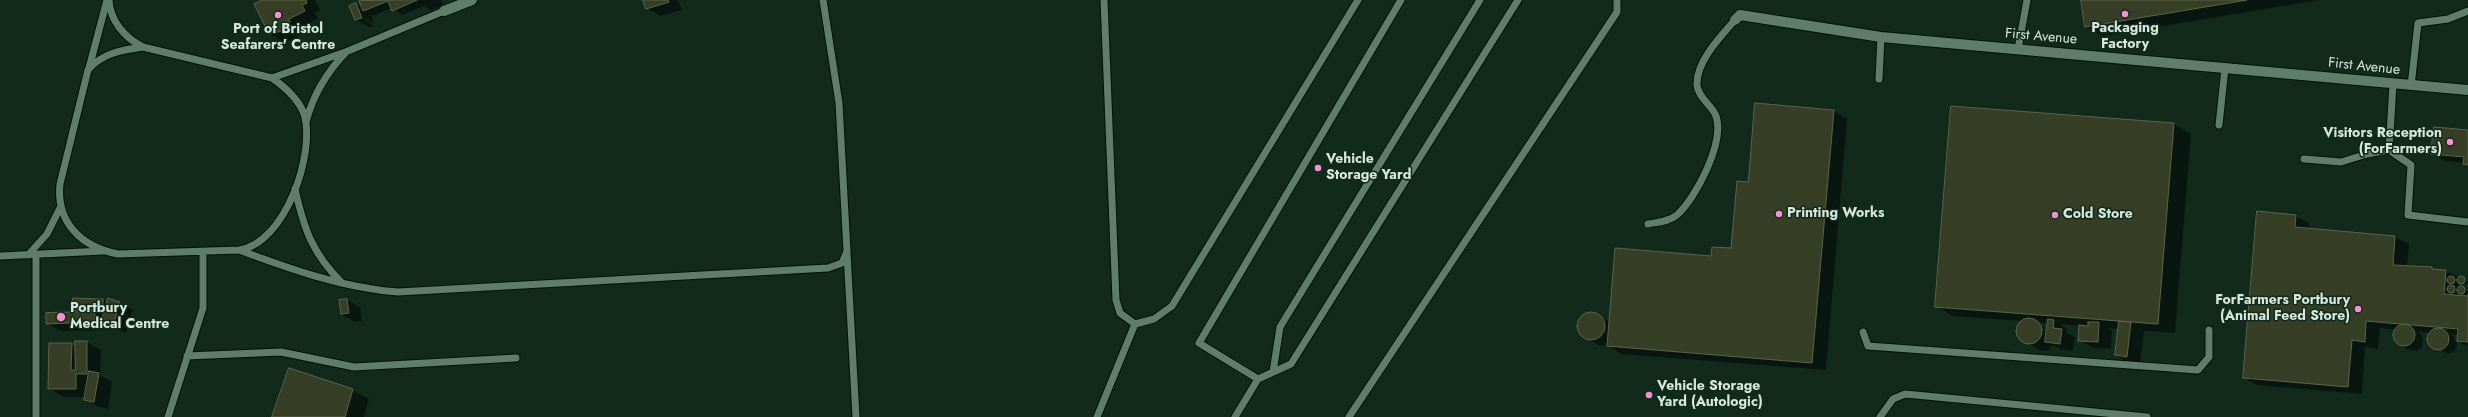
<!DOCTYPE html>
<style>
body{margin:0}
canvas{display:block;background:#112a1c}
</style>
<canvas width="2468" height="417"></canvas>
<script>
const c = document.querySelector('canvas').getContext('2d');
c.lineJoin = 'round';
function fill(path, color) {
  c.fillStyle = color;
  c.fill(path, 'evenodd');
}
function trace(path, color, width, dash) {
  c.strokeStyle = color;
  c.lineWidth = width;
  c.lineCap = dash ? 'butt' : 'round';
  c.setLineDash(dash || []);
  c.stroke(path);
}
function label(font, color, halo, rows, align = 'center') {
  c.font = font + ' Jost,sans-serif';
  c.lineWidth = 3;
  c.setLineDash([]);
  c.textBaseline = 'middle';
  c.strokeStyle = halo;
  c.fillStyle = color;
  for (const [text, x, y, turn = 0] of rows) {
    c.save();
    c.translate(x, y);
    c.rotate((+turn || 0) * Math.PI / 180);
    c.textAlign = isNaN(turn) ? turn : align;
    if (halo) c.strokeText(text, 0, 0);
    c.fillText(text, 0, 0);
    c.restore();
  }
}
fill(new Path2D(`
 M265,0h50l5,10 -5,3 3,6 -16,7 1,4 -7,9 -13,3 -13,-8z
 M363,0h78l2,5 -12,5 -7,-4 -22,9 -10,-7 -19,8 -2,-2 3,10 -9,-6v2l9,6 -5,1 -13,-7v-16l7,4 -3,-7z
 M645,0h32l2,2 3,8 -22,6 -13,-8z
 M2082,0h237l-216,36 -17,-9z
 M1952,107l222,17 17,10 -16,199 -31,-2 -4,33 -11,-1 -13,-8 3,-26 -12,-1 5,3 -1,18 -18,-1 -14,-8 1,-14 -20,-2 7,5v4l8,4 -2,14 -13,-2 -7,-4 -5,5 -8,1 -22,-16v-7l6,-7 -71,-5 -17,-10zM2037,323h12l-1,7 -2,-2zM2037,324l11,6v3l-12,-7z
 M1834,111l13,8 -21,251 -205,-16 -12,-8 -11,-1 -14,-8 -6,-10 6,-12 8,-2 18,9 102,-65 20,-8 17,-66z
 M2468,131v35l-4,-3 -19,-2 -13,-7z
 M2296,216l13,7v6l86,8 14,7 -2,23 39,4 22,11v3l-9,-3v6l9,4 -1,4 -9,-5v5l10,1v50l-10,-6v-6l-8,-1 4,3 3,8 -2,6 -6,3 -18,-9 -3,-9 3,-3 -12,-1 4,6 -1,9 -5,4 -10,-2 -9,-6 -4,-9 2,-4 -16,-2 -2,21 -13,-2 -3,47 -105,-9 -13,-7z
 M103,300l5,3h12l13,7 -7,23 -18,-7v4l-47,1 -14,-8 35,-10 -8,-4z
 M347,300l13,7 2,14 -7,1 -13,-8z
 M76,342h11l14,8 -1,25 12,7 -4,27 -9,-2 -14,-8 1,-2h-23l-14,-8 22,-45 5,3z
 M352,390l17,9 -5,18h-91z`), '#0007');
const building = new Path2D(`
 M263,0h43l1,3 -5,2 3,6 -16,8 1,3 -8,9 -13,3 -15,-30z
 M417,0l-25,11 -4,-10 -25,10 -4,-10z
 M643,0h25l1,2 -23,7z
 M2081,0h166l-162,27z
 M356,3l6,15 -7,2 -6,-14z
 M1755,103l79,7 -22,253 -205,-17 8,-98 96,8 1,-9 19,1 6,-67 11,1z
 M1951,106l223,17 -16,201 -223,-17z
 M2434,127l34,3v35l-5,-1 1,-7 -33,-3z
 M2257,211l39,4 -1,12 100,9 -2,29 39,2v2l14,1 -2,24 24,2v46l-11,-1 1,-12 -92,-8 -1,21 -13,-2 -4,47 -105,-9z
 M2457 280a4 4 0 1 1 8 0a4 4 0 1 1-8 0Z
 M2447 280a4 4 0 1 1 8 0a4 4 0 1 1-8 0Z
 M2447 289a4 4 0 1 1 8 0a4 4 0 1 1-8 0Z
 M2457 290a4 4 0 1 1 8 0a4 4 0 1 1-8 0Z
 M73,298l30,1v11h-30z
 M108,298l12,4 -7,24 -12,-3z
 M347,299l2,14 -8,1 -2,-14z
 M1577 326a14 14 0 1 1 28 0a14 14 0 1 1-28 0Z
 M95,312v10l-49,2v-11z
 M2016 331a13 13 0 1 1 26 0a13 13 0 1 1-26 0Z
 M2048,319l6,1 -1,8 9,1 -2,15 -15,-2z
 M2119,321l12,1 -4,35 -12,-2z
 M2088,322h11l-1,20 -20,-1 1,-16 9,1z
 M2393 335a11 11 0 1 1 22 0a11 11 0 1 1-22 0Z
 M2427 339a11 11 0 1 1 22 0a11 11 0 1 1-22 0Z
 M75,341h12v33h-11v15h-28l1,-46h23l-1,27h4z
 M289,368l64,21 -8,28h-73z
 M89,371l10,2 -5,29 -10,-2z`);
fill(building, '#363e25');
trace(building, '#5b6348', 1);
const lane = new Path2D(`
 M109,0c1,21 16,38 34,47
 M1104,0l12,300 4,13 15,11
 M143,47l129,31c13,9 26,20 32,36 12,39 -19,130 -65,136l-121,4c-37,-7 -62,-32 -58,-70l28,-114c14,-17 34,-20 55,-23z
 M2018,49l9,-49
 M89,68l18,-68
 M272,78l76,-27 96,-40
 M1879,79l2,-42
 M2393,84l-4,66 22,15 -3,50 60,7
 M2411,86l7,-63 30,-4 20,-8
 M306,122c7,-27 21,-50 40,-70
 M2219,125l6,-57
 M2304,159l37,3 26,-8 22,-4
 M295,189c9,40 17,64 47,94
 M1648,224c10,-2 20,-2 29,-9 19,-17 48,-73 39,-99 -4,-11 -18,-18 -19,-31 -1,-23 23,-48 38,-65
 M239,250c51,19 104,38 159,42l430,-24 14,-5 5,-12 -8,-148 -16,-103
 M847,253l9,164
 M28,255l19,-21 13,-26
 M0,256l103,-5
 M1135,324l19,-5 18,-13 186,-306
 M1863,332l5,14 330,24 11,-13v-27
 M187,356l94,-4 73,15 162,-9
 M1273,372l7,-45 200,-327
 M1258,379l-59,-36 202,-343
 M36,417v-162
 M168,417l35,-109v-56
 M1097,417l38,-93
 M1235,417l23,-38 33,-15 227,-364
 M1349,417l268,-405v-12
 M1880,417l13,-18 12,-5 242,23`);
const street = new Path2D(`
 M444,11l28,-11
 M1735,20l5,-5 141,22 587,53`);
trace(lane, '#001206', 9);
trace(street, '#001206', 12);
trace(lane, '#607c6a', 7);
trace(street, '#607c6a', 10);
for (const [x, y, r, color] of [
 [2125,14,4,"#f690d0"],
 [278,15,4,"#f690d0"],
 [2450,142,4,"#f690d0"],
 [1318,168,4,"#f690d0"],
 [1779,214,4,"#f690d0"],
 [2055,215,4,"#f690d0"],
 [2358,309,4,"#f690d0"],
 [61,317,5,"#f690d0"],
 [1649,395,4,"#f690d0"]
]) {
  const dot = new Path2D();
  dot.arc(x, y, r, 0, 2 * Math.PI);
  c.fillStyle = color;
  c.fill(dot);
  trace(dot, '#112a1c', 1.5);
}
label('bold 14px', '#d8e7dd', '#112a1c', [
 ["Packaging",2125,29,"center"],
 ["Factory",2125,45,"center"],
 ["Port of Bristol",278,30,"center"],
 ["Seafarers' Centre",278,46,"center"],
 ["Visitors Reception",2442,134,"right"],
 ["(ForFarmers)",2442,150,"right"],
 ["Vehicle",1326,160],
 ["Storage Yard",1326,176],
 ["Printing Works",1787,214],
 ["Cold Store",2063,215],
 ["ForFarmers Portbury",2350,301,"right"],
 ["(Animal Feed Store)",2350,317,"right"],
 ["Portbury",70,309],
 ["Medical Centre",70,325],
 ["Vehicle Storage",1657,387],
 ["Yard (Autologic)",1657,403]
], 'left');
label('14px', '#d8e7dd', '#112a1c', [
 ["First Avenue",2041,37,5],
 ["First Avenue",2364,67,6]
]);
</script>
